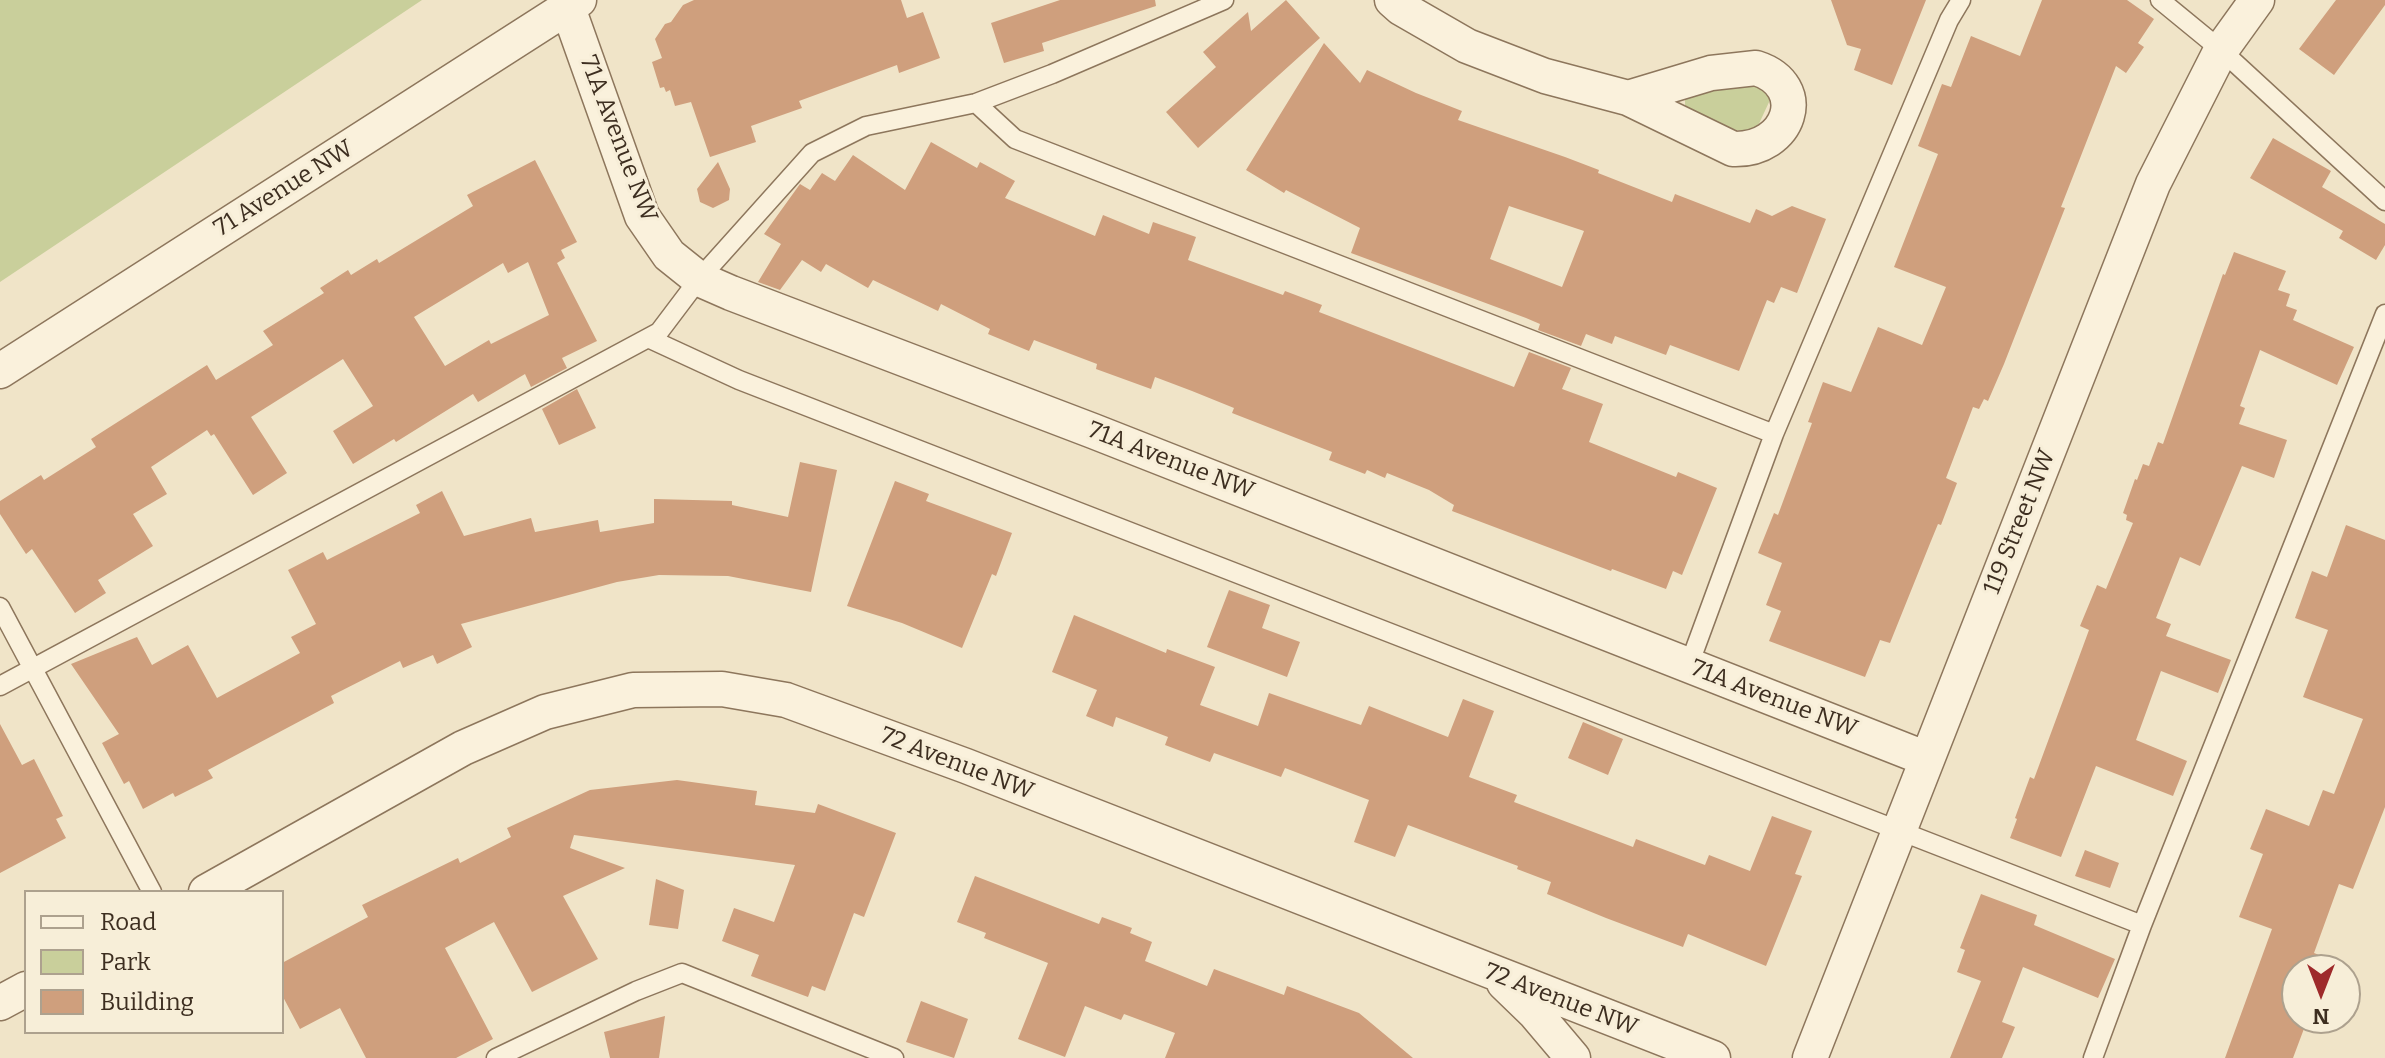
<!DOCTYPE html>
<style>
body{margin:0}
#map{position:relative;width:2385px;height:1058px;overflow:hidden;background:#f0e4c8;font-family:Bitter,serif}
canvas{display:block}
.legend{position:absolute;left:24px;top:890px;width:260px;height:144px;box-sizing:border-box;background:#f7eed8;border:2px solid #ada18e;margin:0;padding:10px 14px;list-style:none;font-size:24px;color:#3d2e20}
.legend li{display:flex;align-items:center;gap:16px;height:40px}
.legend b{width:40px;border:2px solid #ada18e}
.north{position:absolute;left:2281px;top:954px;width:80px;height:80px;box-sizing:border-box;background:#f7eed8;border:2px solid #ada18e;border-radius:50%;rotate:180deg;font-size:22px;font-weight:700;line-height:32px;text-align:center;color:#3d2e20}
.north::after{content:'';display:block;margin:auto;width:28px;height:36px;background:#9e2a2b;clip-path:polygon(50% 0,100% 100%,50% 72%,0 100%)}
</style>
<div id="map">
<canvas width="2385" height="1058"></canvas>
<ul class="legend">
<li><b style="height:10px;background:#faf1dc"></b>Road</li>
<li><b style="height:22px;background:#c9cf9b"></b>Park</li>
<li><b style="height:22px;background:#cf9f7d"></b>Building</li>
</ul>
<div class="north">N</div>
</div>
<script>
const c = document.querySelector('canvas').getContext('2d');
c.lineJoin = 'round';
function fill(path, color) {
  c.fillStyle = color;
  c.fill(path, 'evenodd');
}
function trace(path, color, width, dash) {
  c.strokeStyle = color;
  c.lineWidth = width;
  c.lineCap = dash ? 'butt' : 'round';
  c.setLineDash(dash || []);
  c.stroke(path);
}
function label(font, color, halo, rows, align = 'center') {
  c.font = font + ' Bitter,serif';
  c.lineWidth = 6;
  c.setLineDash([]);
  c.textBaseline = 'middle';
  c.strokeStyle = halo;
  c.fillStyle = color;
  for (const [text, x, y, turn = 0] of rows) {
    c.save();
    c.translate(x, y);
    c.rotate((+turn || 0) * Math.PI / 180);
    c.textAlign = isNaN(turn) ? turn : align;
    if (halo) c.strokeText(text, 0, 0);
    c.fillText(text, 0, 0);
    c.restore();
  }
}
fill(new Path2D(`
 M0,0h422l-422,282z
 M1739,79l29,11 2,10 -13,28c-20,10 -53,-10 -72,-19v-11z`), '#c9cf9b');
fill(new Path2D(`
 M694,0h207l6,18 16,-6 17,46 -41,15 -2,-8 -98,36 3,7 -51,18 5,16 -46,15 -19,-55 -16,4 -5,-16 -4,2 -2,-5 -4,1 -8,-26 10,-4 -7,-19 10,-15 6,-2 12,-17z
 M1060,0h95l1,6 -114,37 2,8 -40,12 -13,-40z
 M1286,0l34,38 -122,110 -32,-36 50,-45 -13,-15 45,-40 3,19z
 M1831,0h95l-34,85 -38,-15 7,-21 -14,-4z
 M2042,0h85l27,19 -16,24 6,4 -18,26 -10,-7 -55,141 4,1 -61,156 -16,37 -4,-2 -5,10 -6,-2 -27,71 11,5 -16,42 -3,-1 -7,17 -41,102 -10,-3 -15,37 -96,-36 12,-30 -15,-6 16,-42 -24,-10 16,-40 4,2 34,-92 -4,-1 15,-40 28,10 27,-65 44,18 24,-58 -52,-20 44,-113 -20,-8 24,-62 9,3 20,-51 49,20z
 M2336,0h49v5l-51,70 -35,-26z
 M1324,43l36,40 7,-13 49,23 46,18 -4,9 107,37 34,13 -1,3 74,29 3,-8 75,29 6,-14 16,7 20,-10 34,13 -29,74 -16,-6 -7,16 -7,-3 -28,71 -69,-26 -4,10 -51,-19 -3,8 -26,-10 -5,12 -43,-16 2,-6 -14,-6 -175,-65 9,-25 -74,-38 -2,3 -38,-23zM1509,206l75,25 -22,56 -72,-28z
 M2273,138l58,33 -9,16 63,37v21l-9,15 -37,-22 4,-7 -93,-53z
 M931,142l46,26 3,-6 35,19 -10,17 90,38 8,-21 46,19 4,-12 43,15 -8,23 95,35 2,-4 37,14 -3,7 195,75 15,-35 42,16 -9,21 41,15 -14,38 87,35 2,-5 39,16 -35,87 -9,-4 -7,18 -54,-20 -1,2 -159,-60 2,-6 -25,-15 -42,-17 -2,5 -18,-8 -2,4 -36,-14 3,-8 -100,-39 2,-5 -42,-17 -37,-14 -4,12 -55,-20 1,-5 -63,-24 -5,11 -41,-17 2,-5 -49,-25 -3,7 -65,-31 -5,8 -42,-24 -5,8 -19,-12 -22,30 -22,-8 23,-38 -17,-10 36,-50 10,6 12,-17 13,8 18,-26 52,35z
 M535,160l42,82 -16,8 4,8 -8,5 40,78 -35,17 5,10 -36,19 -6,-13 -47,28 -5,-8 -77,48 -2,-3 -41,25 -20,-33 40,-25 -30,-47 -92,58 36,56 -34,22 -39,-61 -3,2 -4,-6 -56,37 16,27 -34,20 20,32 -55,34 8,13 -31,20 -43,-64 -6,5 -26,-40v-13l41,-26 3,5 52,-33 -5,-8 116,-74 9,15 57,-35 -10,-14 61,-38 -4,-5 28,-18 3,5 26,-16 2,4 94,-57 -6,-11zM528,262l21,53 -58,29 -2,-4 -44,26 -31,-49 89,-54 5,10z
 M718,162l12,27 -1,11 -16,8 -13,-6 -3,-13z
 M2234,252l52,19 -8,19 12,4 -4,12 11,4 -4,10 61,27 -17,38 -77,-35 -20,56 5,2 -6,16 48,16 -13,38 -32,-12 -42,100 -20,-9 -24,61 15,6 -5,12 65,24 -13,33 -57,-22 -25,69 51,21 -14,35 -77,-30 -35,91 -51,-19 7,-19 -2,-1 15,-41 4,2 55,-149 -9,-4 17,-41 9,4 27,-66 -7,-3 1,-5 -4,-2 12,-34 2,1 6,-16 6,2 9,-24 5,2 60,-170 2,1z
 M577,389l19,39 -37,17 -17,-36z
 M800,462l37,8 -26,122 -83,-16 -69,-1 -42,7 -156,42 11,23 -35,17 -4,-9 -30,13 -3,-7 -69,35 3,7 -126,67 5,8 -38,19 -2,-4 -30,16 -14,-28 -5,3 -22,-41 17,-9 -48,-70 66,-27 15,28 36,-20 29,53 83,-45 -9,-16 25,-13 -28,-54 35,-18 4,8 93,-47 -4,-8 26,-14 22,45 67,-18 4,14 63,-12 2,12 54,-9v-24l78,2v4l56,12z
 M895,481l34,13 -3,7 86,32 -16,43 -4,-2 -30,74 -60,-25 -55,-17z
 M2346,525l39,15v267l-32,82 -14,-5 -25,69 15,6 -4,11h-28v48h11l-15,40h-68l47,-129 -33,-12 24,-63 -13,-5 16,-40 43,17 14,-36 11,4 29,-75 -60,-22 25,-67 -33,-12 17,-47 15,6z
 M1229,590l41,15 -8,23 38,14 -13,35 -80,-30z
 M1074,615l92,38 1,-4 48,18 -15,38 58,21 11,-33 92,32 8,-19 79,31 15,-38 31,12 -25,66 48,18 -3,7 119,45 3,-8 69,26 4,-10 41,16 22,-55 40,15 -17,43 7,2 -36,90 -78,-32 -5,13 -77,-29 -59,-24 4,-12 -34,-13 1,-3 -110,-41 -13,32 -41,-15 15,-42 -84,-32 -4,9 -67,-24 -4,9 -45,-17 3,-8 -52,-20 -3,10 -27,-11 11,-26 -45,-18z
 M1583,722l40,17 -15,36 -40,-17z
 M0,724l22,41 12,-6 29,57 -7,3 10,19 -66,35z
 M677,780l80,11 -2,14 60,8 3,-9 78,29 -32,84 -10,-4 -29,78 -13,-5 -4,11 -57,-21 8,-21 -37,-14 12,-33 40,14 21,-57 -221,-30 -4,13 55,20 -62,28 35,63 -66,33 -38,-70 -49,26 48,91 -37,19h-90l-26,-50 -40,21 -18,-34v-32l86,-46 -6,-12 96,-47 2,5 51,-26 -4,-9 83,-38z
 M2085,850l34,13 -9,25 -35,-12z
 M975,876l124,48 3,-7 30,11 -2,5 22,9 -7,19 62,25 7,-17 70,26 3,-9 72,27 54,45h-248l10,-25 -51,-19 -3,6 -36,-14 -20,51 -47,-18 30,-76 -64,-25 2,-5 -29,-11z
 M656,879l28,11 -6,39 -29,-4z
 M1981,894l56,21 -3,10 81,34 -17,39 -75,-31 -21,55 13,5 -13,31h-52l31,-77 -24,-9 8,-22 -5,-2z
 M921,1001l47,18 -14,39 -48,-16z
 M665,1016l-6,42h-49l-6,-26z`), '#cf9f7d');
const lane = new Path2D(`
 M2160,0l61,50 164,151
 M976,103l39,36 759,295
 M648,338l91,42 1403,545
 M0,607l152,285
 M1689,665l85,-231 175,-414 12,-20
 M0,686l659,-354 40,-53 113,-126 54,-27 110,-23 76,-29 172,-74
 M496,1058l140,-67 46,-18 212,85
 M2093,1058l49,-133 243,-611`);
const street = new Path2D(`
 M1392,0l9,8 66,38 78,30 83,22
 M568,8l74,208 27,39 30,24 32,14 362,138 834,328
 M1756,68c56,18 34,83 -23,81l-105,-51 83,-25z
 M0,371l579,-371
 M206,892l257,-144 82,-36 88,-22 89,-1 64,11 180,66 747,292
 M1504,983l31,30 38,45
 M0,1003l26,-14
 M1810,1058l343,-874 68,-134 36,-50`);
trace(lane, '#8d765c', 21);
trace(street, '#8d765c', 37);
trace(lane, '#faf1dc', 18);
trace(street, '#faf1dc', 34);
label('24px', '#3d2e20', '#f7eed8', [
 ["71A Avenue NW",618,139,69],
 ["71 Avenue NW",284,189,-32],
 ["71A Avenue NW",1171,461,21],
 ["119 Street NW",2020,522,-68],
 ["71A Avenue NW",1774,699,21],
 ["72 Avenue NW",957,764,21],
 ["72 Avenue NW",1561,1000,21]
]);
</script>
